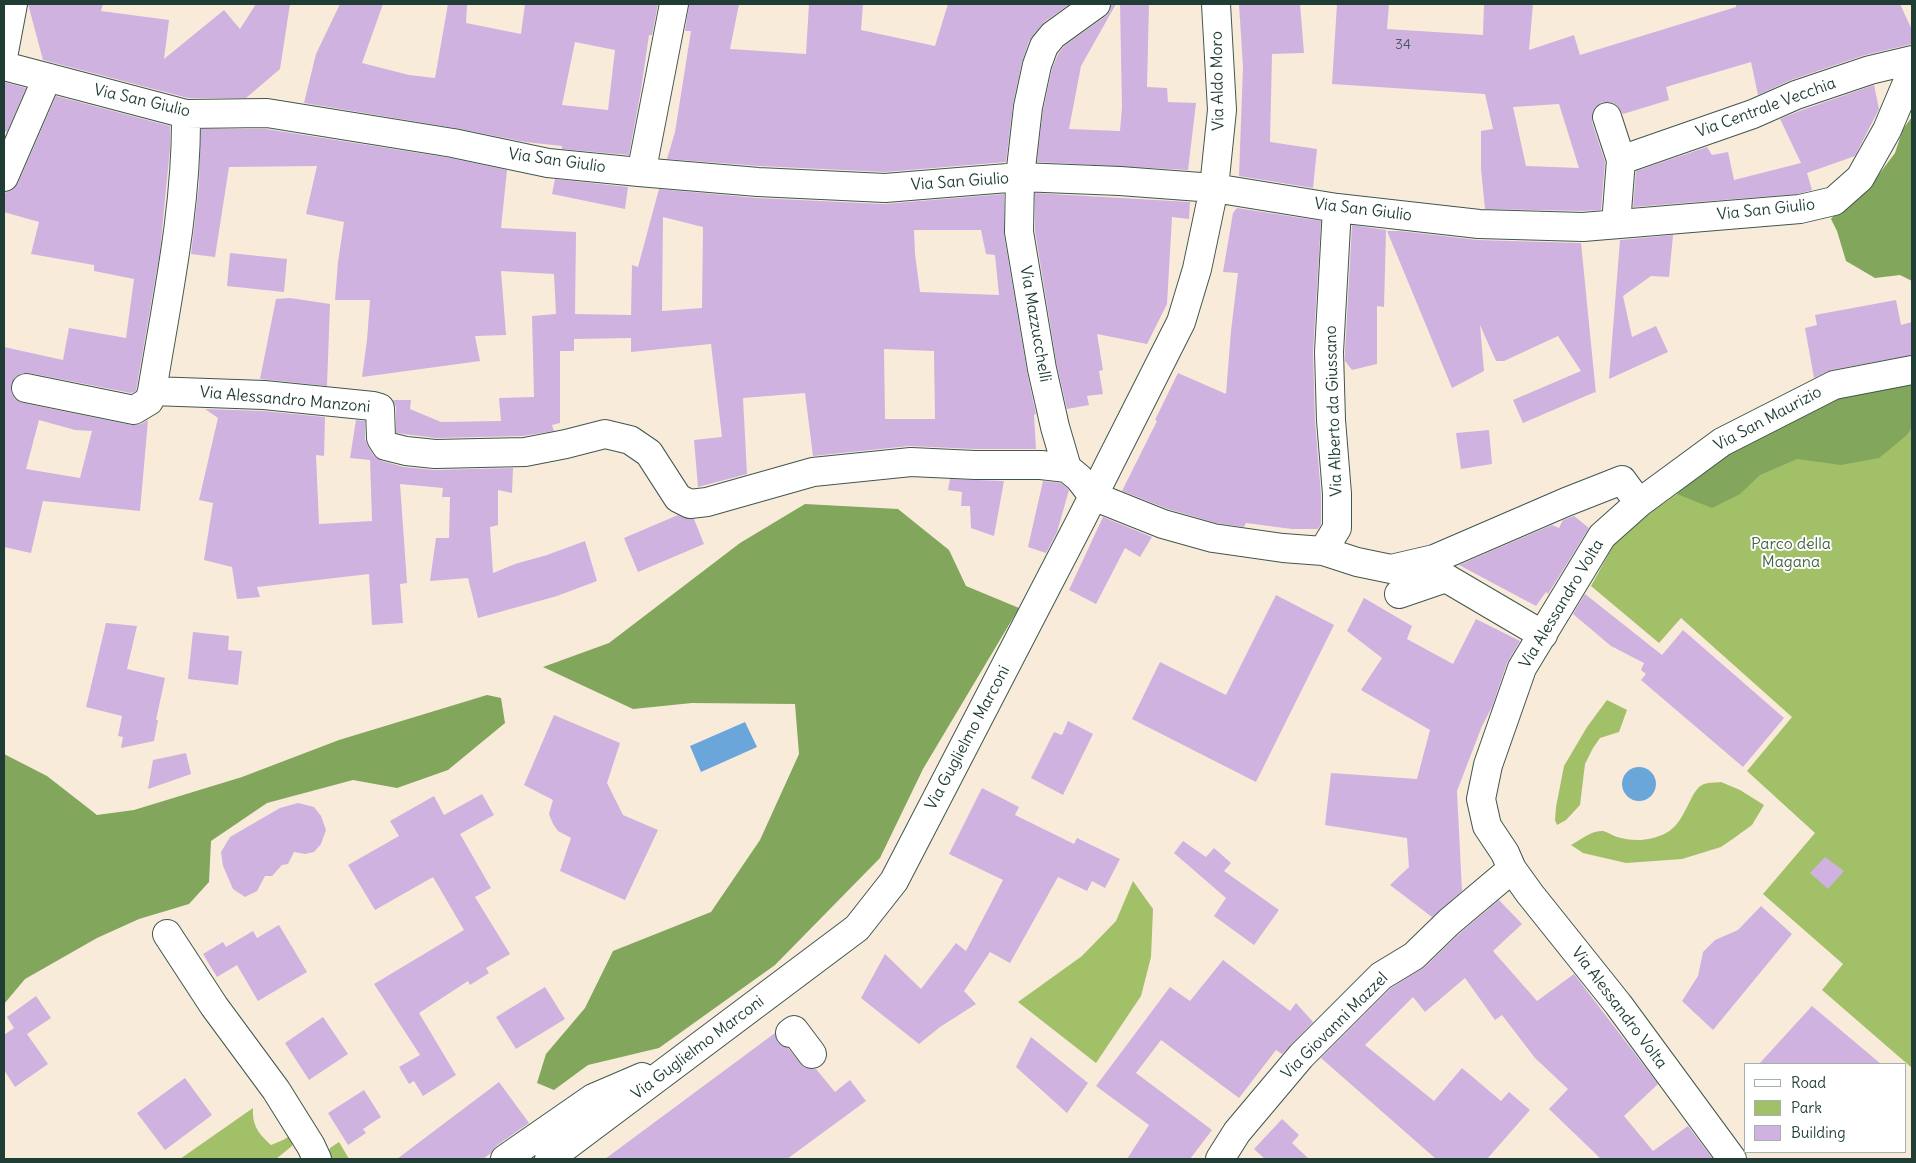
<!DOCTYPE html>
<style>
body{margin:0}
#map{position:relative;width:1916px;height:1163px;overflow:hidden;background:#f8ebda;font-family:Delius,sans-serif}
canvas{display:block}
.frame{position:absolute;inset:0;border:5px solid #1f3d34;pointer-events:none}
.legend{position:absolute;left:1744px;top:1063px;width:162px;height:90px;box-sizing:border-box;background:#fff;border:1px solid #a5b1ae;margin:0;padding:6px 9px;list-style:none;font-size:15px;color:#1f3d34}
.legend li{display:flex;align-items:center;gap:10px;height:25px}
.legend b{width:25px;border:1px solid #a5b1ae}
</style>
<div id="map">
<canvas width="1916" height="1163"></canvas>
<div class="frame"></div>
<ul class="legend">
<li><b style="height:6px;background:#fff"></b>Road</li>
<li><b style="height:14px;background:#a2c068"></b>Park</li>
<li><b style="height:14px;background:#cfb2e0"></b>Building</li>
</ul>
</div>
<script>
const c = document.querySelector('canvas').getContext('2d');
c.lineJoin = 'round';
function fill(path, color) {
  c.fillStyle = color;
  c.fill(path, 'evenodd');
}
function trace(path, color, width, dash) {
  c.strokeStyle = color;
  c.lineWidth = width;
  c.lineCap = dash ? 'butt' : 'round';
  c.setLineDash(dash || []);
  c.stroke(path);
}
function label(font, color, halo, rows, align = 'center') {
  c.font = font + ' Delius,sans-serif';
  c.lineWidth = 4;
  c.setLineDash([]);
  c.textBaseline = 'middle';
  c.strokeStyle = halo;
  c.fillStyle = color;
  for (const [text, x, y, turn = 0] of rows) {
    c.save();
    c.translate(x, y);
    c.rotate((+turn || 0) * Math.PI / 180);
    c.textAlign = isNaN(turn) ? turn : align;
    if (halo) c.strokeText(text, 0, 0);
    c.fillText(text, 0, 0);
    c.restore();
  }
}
fill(new Path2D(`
 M1912,376v692l-90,-78 21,-26 -80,-70 52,-61 -68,-62 45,-54 -111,-99 -22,25 -68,-57 28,-51 58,-41 49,-48z
 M1607,700l20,10 -8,22 -19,6 -7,10 -8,16 -5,41 -14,15 -9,5 -2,-5 1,-13 8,-41 23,-39z
 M1721,782l19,8 24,15 -12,20 -18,13 -13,9 -39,12 -56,4 -43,-10 -12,-8c10,-5 20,-15 32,-14 5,1 10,5 14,6 17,5 34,4 49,-4 20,-10 23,-41 36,-48 5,-3 14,-2 19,-3z
 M1133,881l20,28 -2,48 -10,39 -45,67 -78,-61 64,-46 34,-35z
 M253,1108c-1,18 6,26 18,37l12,-5 10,-6 -1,12 -16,13h-96z
 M339,1142l10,17h-22l3,-11z`), '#a2c068');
fill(new Path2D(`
 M1912,117v164l-12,-6 -25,3 -29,-17 -9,-30 -6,-12 15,-18 31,-24 18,-24 8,-24z
 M1912,376v51l-5,8 -28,23 -38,7 -44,-6 -37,16 -20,19 -28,14 -35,-14 49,-48 110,-57z
 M805,504l93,5 51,41 17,36 53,22 -96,161 -43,89 -105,107 -116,83 -71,17 -34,25 -17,-7 9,-29 39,-46 28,-57 98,-39 49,-72 39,-86 -4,-50 -103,-1 -59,6 -90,-42 66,-24 131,-100z
 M487,695l14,3 4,25 -57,47 -51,18 -44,-8 -86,23 -56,38 -2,41 -20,22 -50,15 -42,19 -72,41 -21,25v-250l43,22 50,39 37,-5 108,-33 97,-37z`), '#81a65c');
fill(new Path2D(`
 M745,722l12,25 -56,25 -11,-26z
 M1622 784a17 17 0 1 1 34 0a17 17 0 1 1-34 0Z`), '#6ba6db');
fill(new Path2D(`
 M28,4h75l-2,7 68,9 -5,39 60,-49 16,19 16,-25h34l-10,65 -34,29h-58l-145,-38z
 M340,4h43l-21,59 47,12 26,3 13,-74h19l-1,19 55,11 4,-30h133l-6,31h-3l-8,55 -12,65 -67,-6v-3l-37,-4 -70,-14 -151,-25 12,-49zM575,42l40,8 -7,60 -46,-5z
 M689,4h50l-9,45 76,5 3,-50h54l-2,26 74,16 13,-42h122l-26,18 -15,19 -7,21 -9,42 -7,58 -121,10 -126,-6 -92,-7 8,-27 16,-101h-6z
 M1111,4h5l-35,62 -12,63 51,2 2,-24 -2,-103h29l-2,83 20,1 1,14 28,1 -8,67 -151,-8 6,-52 9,-41 6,-15 6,-8 42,-30 4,-5z
 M1239,4h61l4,49 -32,1 -2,88 47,7 -4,39 -74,-12 4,-109z
 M1337,4h52l-2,25 96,6 1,-31h49l-4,46 45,-15 6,20 156,-48v-3h164l12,26v14l-47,11 -74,25 -33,15 -7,-33 -85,25 3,13 -46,14 -6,-9 -7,-3h-8l-7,5 -3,7v8l13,40 -4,48 -18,1 -98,-2 -4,-40v-38l12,-2 -8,-35 -153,-10zM1559,104l20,64 -53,-2 -13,-59z
 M4,82l22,6 -19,44 -3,-1z
 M1874,85l5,24 -24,47 -48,17 5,17 -14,4 -165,13 3,-36 71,-24 5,8 16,-3 6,28 67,-17 -21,-44 22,-9z
 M56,96l114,30v22l-10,103 -24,140 -5,2 -102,-20h-7l-7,4 -4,8v7l4,7 8,4 108,22 10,-1 7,-4 -8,91 -97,-10 -12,52 -27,-6v-200l59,13 6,-32 57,10 8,-59 -40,-8v-6l-63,-11 8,-32 -35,-10v-19l9,-3 5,-7zM39,420l36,10 17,1 -12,47 -54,-9z
 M201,129h65l184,29 57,12 -6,58 75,4 -1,82 56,1 1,-50 6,2 21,-78 98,9 127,6 120,-10v41l23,137 9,42 -2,1 2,34h-61l-66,-3 -96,10 -8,-63 -62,5 4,76 -49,13 -4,-47 28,-3 -11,-93 -80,8v-14l-57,1v12h-14v72l-8,2 2,6 -31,5 -87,2 -40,-5v-26l-3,-7h18l-1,9 31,13 60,-1 -2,-23 35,-1 -2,-81 24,-2 -2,-40 -53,-3 5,64 -31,1 5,25 -118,16 5,-37 3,-40h-35l3,-38 6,-40 -38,-8 11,-48 -88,1 -14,90 -24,-3 8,-69zM663,217l40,10 -1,81 -40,3zM914,230h67l5,24 9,1 4,40 -79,-3 -5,-38zM884,349l50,2 1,68h-50z
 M555,179l73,8 -3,22 -73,-15z
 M1035,193l155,9 -1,17 -17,-2 -5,87 -20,40 -50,-10 6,36 -4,1 4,23 -16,2 2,9 -22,4 -10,-43 -22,-135z
 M1237,208l84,13 -8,131 2,69 6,74v29l-3,5h-26l-46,-6 -2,4 -28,-4 -48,-14 -46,-18 35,-70 -2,-1 23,-47 48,21 5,-63 7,-58 -15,-1 10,-59z
 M1352,225l34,5 -2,77 -7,-1v58l-25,6 -7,-9v-9z
 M1387,231h13l78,9 103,3 15,151 -1,-2 -72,31 -10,-23 68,-29 -23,-35 -54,25h-8l-16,-36 4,46 -32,17z
 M1673,235l-4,42 -18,-1 -28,20 9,41 24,-11 12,26 -59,27 11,-139z
 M230,253l57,6 -3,33 -57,-6z
 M290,298l40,6 -3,82 -67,-7 16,-80z
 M1896,300l5,25 11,-3v33l-81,15 -17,8 -9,-50 12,-3 -2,-10z
 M205,409l58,2 62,6 -1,39 -8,-1 3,69 53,-3 -2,-61 -20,-2 6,-38 9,1v18l3,7 5,9 9,6 22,6 30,3 79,-2 -1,25 -14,-3v35l-8,2 3,46 22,-9 32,-9 38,-14 12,40 -40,15 -79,22 -10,-40 -38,3 6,-43h13l1,-41h-8l1,-9 -43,-4 7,99 -7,1 3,39 -31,2 -3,-51 -112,13 3,10 -23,2 -5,-32 -28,-7 9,-57 -14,-3 19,-82z
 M1489,430l3,34 -31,5 -5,-36z
 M950,479l54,2 -10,55 -23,-8 -1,-22h-9l1,-14 -14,-2z
 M1043,481l18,2 8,7 -12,42 -11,21 -18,-6z
 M678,515l16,4 10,25 -66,28 -14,-34z
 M1574,516l15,12 -41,66 -2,-2 -10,14 -77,-41 93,-40 7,3 4,-8z
 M1103,517l49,20 -12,20 -15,-9 -29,56 -27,-14z
 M1585,594l77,61 21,-25 101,88 -41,49 -102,-87 5,-6 -5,-4 3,-7 -33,-17 -38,-32z
 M1276,595l58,30 -78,157 -124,-63 28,-57 66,33z
 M1364,598l48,28 -5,13 46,25 23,-45 44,22 -13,22 -15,44 -10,19 -25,65 5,100 -30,26 -42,-32 19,-18 -2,-29 -82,-13 6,-52 86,6 13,-49 -69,-40 21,-32 -35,-27z
 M106,623l31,3 -10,43 38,9 -9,42h2l-4,21 -33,7 2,-11 -5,-1 4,-20 -36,-9z
 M193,632l36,4 -1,14 14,1 -4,34 -50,-6z
 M554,715l66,28 -13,40 16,32 35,15 -33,70 -65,-29 11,-33 -13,-7 -5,-7 -4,-10 4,-14 -29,-15z
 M1068,721l25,13 -30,61 -32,-17 23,-46 8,3z
 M186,753l5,21 -43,15 5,-29z
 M982,788l37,19 -4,8 59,29 3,-6 43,21 -15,29 -13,-7 -5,10 -29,-14 -48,86 -20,-11 -26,39 12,13 -36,23 -21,17 -58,-46 24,-44 36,35 35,-46 10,8 37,-71 -54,-26z
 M482,794l12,21 -34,19 31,54 -16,9 35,57 -24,14 3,5 -19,12 -2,-4 -49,32 37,62 -33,21 -9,-15 -5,3 -10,-17 21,-12 -46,-71 90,-54 -31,-53 -58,33 -27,-45 51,-29 -9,-15 44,-25 10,19z
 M298,803l16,4 7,9 5,14 -5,14 -7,8 -9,2 -11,-2 -6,12 -6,1 -10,11h-7l-8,15 -12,6 -12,-8 -10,-23 -2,-14 9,-15 50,-29z
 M1183,841l23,16 8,-9 17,15 -7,8 55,39 -25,35 -40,-29 12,-18 -52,-45z
 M1825,857l19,14 -16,18 -18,-16z
 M1499,900l23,24 -29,27 44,50 37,-27 84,110 -34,32 29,35 35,-25 25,33h-112l-52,-50 19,-20 -33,-31 -33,-43 -7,5 -30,-42 -40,34 -12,-15 -48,48 69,56 28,-33 39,33 8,-9 21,18 -43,49h-51l-115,-101 70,-70 34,-21 34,-33z
 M1761,906l31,28 -79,96 -31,-29 16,-25 5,-24 12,-12 23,-10z
 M279,925l28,47 -49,29 -21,-36 -20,12 -14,-23 20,-12 3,5 27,-16 4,7z
 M1223,960l67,51 6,-8 17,19 -31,32 -6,-4 -37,48 -78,-58 -25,33 76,57 -22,29h-63l22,-34 -53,-39 74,-99 20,14z
 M545,987l20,32 -49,30 -20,-32z
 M36,996l15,22 -24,16 21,30 -33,23 -11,-17v-35l10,-7 -7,-11z
 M1812,1006l69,58h-122z
 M323,1017l25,37 -39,26 -24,-37z
 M775,1033l3,10 10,5 12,15 5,5 11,1 19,23 15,-12 16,21 -79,58h-182z
 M1031,1037l57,46 -21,30 -51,-46z
 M185,1078l27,37 -47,35 -28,-37z
 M499,1082l30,41 -33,23 -5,7 -8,6h-86z
 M364,1090l17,27 -18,12 3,4 -18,12 -20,-32z
 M1282,1119l17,16 -7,8 17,16h-44l-11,-10z`), '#cfb2e0');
const minor = new Path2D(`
 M4,52l9,-48
 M4,66l182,48 81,-1 186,30 95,20 91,9 119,10 127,6 135,-11 100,4 94,7 123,20 142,16 104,3 217,-18 34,-8 26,-23 27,-48 25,-59
 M186,114c1,93 -19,185 -34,277l112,4 109,11 7,2 1,30 5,8 20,5 29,3 90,-2 41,-8 39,-10 25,6 19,13 29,45 12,6 17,-2 106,-30 98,-10 64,3h66l26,3 12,10 14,18 70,28 50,14 70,10 40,3 34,11 34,7 43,-10 132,-57 56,-22 17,23 -37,33 -80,132 -34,97 -7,34 6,27 18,27 7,16 18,25 88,110 114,155
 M1607,117l14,43 -5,64
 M1621,160l132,-46 43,-19 74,-25 42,-10
 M639,172l4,-8 31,-160
 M4,177l43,-99
 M26,388l108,22 15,-9 3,-10
 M1067,468l-12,-41 -13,-58 -23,-137 1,-55 8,-70 9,-42 7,-19 9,-11 43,-31
 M1639,503l83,-61 112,-57 78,-15
 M1323,551l14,-23v-34l-6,-74 -2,-68 8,-144
 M1399,594l47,-16 97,57
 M167,934l47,72 62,84 35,56 6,13
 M790,1033l4,-3 18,24
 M505,1159l88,-61 49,-21
 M549,1159l308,-231 37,-47 187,-361 100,-198 16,-53 17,-81 8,-78 -6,-106
 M1220,1159l17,-27 64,-76 80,-80 33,-20 35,-34 63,-53`);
trace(minor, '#40574d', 30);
trace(minor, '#fff', 28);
label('14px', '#4b5a5f', null, [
 ["34",1403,45]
]);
label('16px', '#1f3d34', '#fff', [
 ["Via Aldo Moro",1218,81,-91],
 ["Via San Giulio",142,101,13],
 ["Via Centrale Vecchia",1766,108,-20],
 ["Via San Giulio",557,161,8],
 ["Via San Giulio",960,182,-4],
 ["Via San Giulio",1363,210,7],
 ["Via San Giulio",1766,210,-6],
 ["Via Mazzucchelli",1035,324,80],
 ["Via Alessandro Manzoni",285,400,5],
 ["Via Alberto da Giussano",1334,411,-92],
 ["Via San Maurizio",1768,419,-28],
 ["Via Alessandro Volta",1562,604,-59],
 ["Via Guglielmo Marconi",968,738,-62],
 ["Via Alessandro Volta",1619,1008,53],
 ["Via Giovanni Mazzel",1335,1026,-45],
 ["Via Guglielmo Marconi",698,1048,-37]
]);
label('16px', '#466444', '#fff', [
 ["Parco della",1791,544],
 ["Magana",1791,562]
]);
</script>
